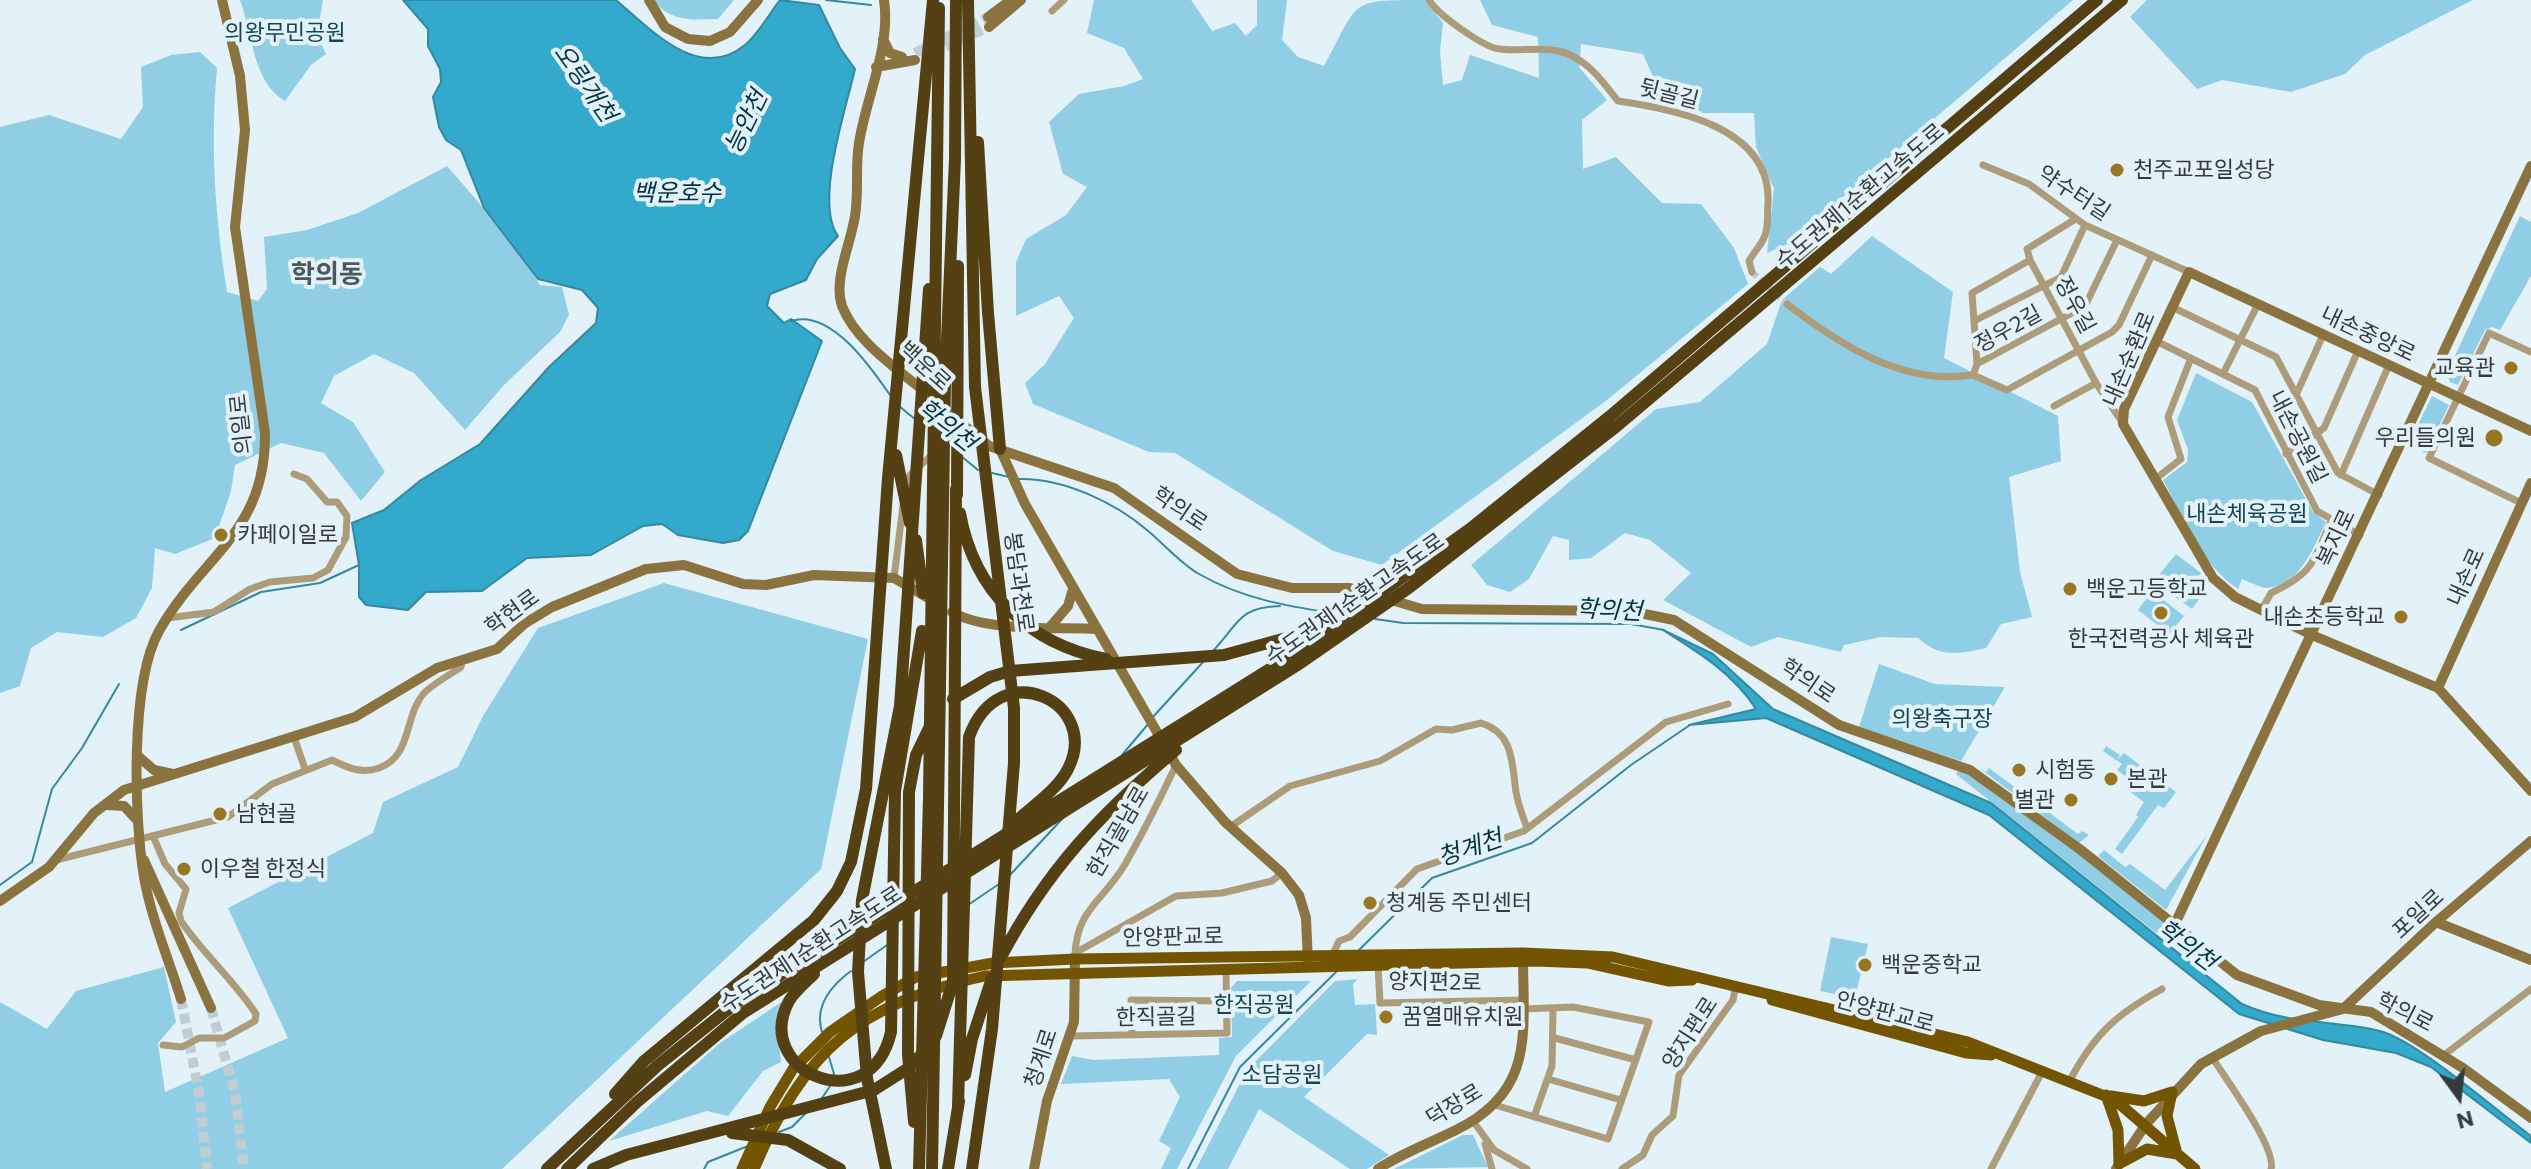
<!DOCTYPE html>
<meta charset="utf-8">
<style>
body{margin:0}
#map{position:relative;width:2531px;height:1169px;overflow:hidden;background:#e3f2f8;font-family:Commissioner,sans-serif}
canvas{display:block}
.north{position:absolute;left:2419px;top:1057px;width:80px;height:80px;-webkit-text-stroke:6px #e3f2f8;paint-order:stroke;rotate:165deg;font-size:22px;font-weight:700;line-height:32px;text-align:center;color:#353b3d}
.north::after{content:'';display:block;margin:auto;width:28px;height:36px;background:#353b3d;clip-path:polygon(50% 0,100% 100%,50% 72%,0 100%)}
</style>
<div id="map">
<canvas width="2531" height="1169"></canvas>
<div class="north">N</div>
</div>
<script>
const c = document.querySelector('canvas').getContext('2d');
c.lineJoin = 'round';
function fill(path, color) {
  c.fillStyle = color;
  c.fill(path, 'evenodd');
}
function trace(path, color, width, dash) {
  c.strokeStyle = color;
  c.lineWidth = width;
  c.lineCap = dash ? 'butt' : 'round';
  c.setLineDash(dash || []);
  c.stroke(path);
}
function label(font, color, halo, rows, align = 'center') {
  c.font = font + ' Commissioner,"Noto Sans KR",sans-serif';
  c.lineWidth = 8;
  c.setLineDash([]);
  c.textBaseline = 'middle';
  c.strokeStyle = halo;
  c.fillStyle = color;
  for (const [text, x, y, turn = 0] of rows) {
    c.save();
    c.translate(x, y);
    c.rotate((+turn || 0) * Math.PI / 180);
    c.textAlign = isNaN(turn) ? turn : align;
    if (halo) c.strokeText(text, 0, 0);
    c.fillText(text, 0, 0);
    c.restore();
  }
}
fill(new Path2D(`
 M240,0h83l-6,35 9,19 -15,11 -26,36c-32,-18 -33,-68 -45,-101z
 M654,0h80l-16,19c-23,1 -50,3 -64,-19z
 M1094,0h97l21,31 23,-8 11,13 11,-11v-25h30l-5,40 16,17 26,9c36,-66 23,-66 101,-66l18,23 -3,28 3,34 19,-5 8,-25 69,23 -1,-41 -46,-12 -12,-25h593l-285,244 -21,9 7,-64 -18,-42 -2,-34h-51l-46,-27 -14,-32 -62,-10 -2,23 28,33 -25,20 1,49 33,-12 46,46 39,1 33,44 14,36 -141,116 -225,165 -49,-14 -158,-98 -26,-1 -116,-48 -8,-21 20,-19 29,-46 -15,-22 -43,20v-54l10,-23 40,-24 21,-28 -24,-13 -14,-52 30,-28 45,-8 19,-7 -19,-31 -37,-15z
 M2147,0h326l-108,55 -20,19 -54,18 -69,-12 -25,9 -67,-72z
 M200,52l17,16c-7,76 -2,148 10,224l31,9 9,-12 -3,-52 43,-7 51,-17 89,-47 66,76 27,43 22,2 7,28 -9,17 -57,54 -38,44 -51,-57 -40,-19 -40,22 -13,27 32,19 32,50 -24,29 -37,-48 -43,-10 -46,22 -4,26 -16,47 -40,16 -20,-6 -3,40 -16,30 -33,19 -46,-5 -26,16 -11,38 -20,7v-566l49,-12 72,24 22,-32 -2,-40 30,-12z
 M2520,216l11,6v54l-31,54 -8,-3 -7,3 -27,55 -8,-3 -3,-9z
 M1872,236l81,56 -9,66 114,58 3,45 -52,16 11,95 12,45 -31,7 -15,24c-27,6 -46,10 -68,-10l-37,-1 -37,8 -3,7 -63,-15 -27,10 -88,-47 28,-27 -41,-33 -25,-7 -34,25 -22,2v-20l-16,-4 -24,43 -19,13 -23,-7 -16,-20 185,-156 44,-7 67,-58 15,-44 38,-33 11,7z
 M2196,373l56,29 61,110 13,10c-13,26 -25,62 -59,66 -6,0 -19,-7 -25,-9l-4,10c-38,-26 -54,-70 -75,-109l24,-18 1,-12 -11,-30z
 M2432,396l17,9 -23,48 -18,-8z
 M2176,554l25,19 -6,8 11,9 -14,19 -11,-8 10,-15 -12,14 -25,-19z
 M664,583l204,56 -47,230 -319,300h-502v-167l47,27 29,-38 88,-24 12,55 -18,21 7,49 123,-54 -60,-130 145,-75 10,-31 75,-35 25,-51 55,-88z
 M2152,591l32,25 -15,18 -31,-24z
 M1879,664l56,20 70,3 -44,74 -102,-34z
 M2106,746l14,9 -2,4 6,-6 52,39 -12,16 -6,-3 -36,49 -7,-5 23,-32 -2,-2 8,-13 -15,-11 5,-8 -17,-13 5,-6 -19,-13z
 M1960,767l119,85 87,71 -10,10 -200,-159z
 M1978,767l8,5 3,-4 89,66 4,-3 7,4 -10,8z
 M2207,835l-41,75 -68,-54 6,-6 21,17 5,-3 35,26z
 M1831,937l37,7 -13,54 -35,-7z
 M1358,979l-5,5 2,21 20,-1 2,31 -10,-1 -63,63 85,58 -22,14h-17l-91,-60 -31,60h-32l51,-99 88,-89z
 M1237,981h74l-75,75 -59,113h-16l10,-21 -12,-7 21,-44 -11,-18 -108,5 11,-28 22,4 125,-5v-17l13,-1 -1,-49z
 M789,997l-12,32 4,33 -18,9 -35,45 -21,-5 -98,30 111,-98z
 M1463,1135h10l15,32 -94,2z`), '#8fcee4');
const water = new Path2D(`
 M403,0h213c34,29 83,83 129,45 14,-12 24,-31 35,-45l39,5 21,43 15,21c-9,40 -41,134 -17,167l-21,23 -11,21 -36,14 -3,12 17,17 7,-4 31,22 -74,190 -9,9 -16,3 -45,-8 -16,-11 -19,2 -52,29 -64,3 -45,33 -56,1 -18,18 -42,-5 -7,-8v-32l-7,-42 32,-13 37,-30 59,-36 69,-77 47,-44 2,-15 -16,-18 -44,-11 -54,-71 -23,-58 -15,-10 -7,-13 -6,-30 8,-15 -1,-13 -12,-23v-17z
 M1663,630l50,24 60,55 218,94 251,201c47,21 91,16 138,27 36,9 117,80 151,105v7l-100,-76 -35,-14 -73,-13 -84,-26 -250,-199 -223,-97 -77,7 67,-16c-23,-36 -58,-57 -93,-79z`);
fill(water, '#33a9cb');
trace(water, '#3488a0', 2);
trace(new Path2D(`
 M826,0l45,5
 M791,321c39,-13 79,45 99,74
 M899,406l17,14
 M961,456l17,14
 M992,473l17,4
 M1019,479c44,-1 95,23 128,51 17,14 33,33 52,44 42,24 86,32 134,39
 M1375,619l28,4 228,1 33,6
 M181,630l80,-38 59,-9 39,-18
 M1214,650c25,-27 25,-43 66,-44
 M1152,718l52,-57
 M1122,755l27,-32
 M1010,875l53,-57
 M0,885l32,-23 20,-73 30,-41 37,-64
 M968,905l31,-21
 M1359,950l73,-72 100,-35 99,-78 59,-40
 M863,962l24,-17
 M822,1032c-8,-26 10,-47 29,-61
 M829,1057l5,17
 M822,1098l10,-15
 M779,1132l13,-5 14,-14
 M704,1169l4,-7 40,-16
 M1188,1169l52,-102 97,-96`), '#3488a0', 2);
trace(new Path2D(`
 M1752,272l35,32`), '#c0cdd3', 7, [7, 3.5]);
trace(new Path2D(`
 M915,53l73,-36
 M932,53l57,-26
 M181,999l19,99 7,71
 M211,1008l24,85 9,76`), '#c0cdd3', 10, [10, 5]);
trace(new Path2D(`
 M1429,0c8,14 54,47 70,49 23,3 48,-4 69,5 23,10 35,28 50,47 56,8 154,26 150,102 -1,13 1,26 -5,37 -4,7 -10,14 -14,21l3,11
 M1052,11l12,-11
 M1983,165l46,19 56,41 104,47
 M2074,220l-47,29 3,11 66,123 26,39
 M1787,304c53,41 116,82 186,71
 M2172,307l104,50 62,116 41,22
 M1974,321l87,-44 24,-52
 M2156,341l99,49 62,121 43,24
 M1977,364l-5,-71 58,-33
 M2223,374l35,-70
 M1973,375l34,15 105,-58 7,-7 33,-70
 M1973,375l4,-11 108,-58 32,-66
 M2296,395l27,-60
 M2054,406l42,-23
 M2286,454l38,-26 34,-77
 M2341,475l48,-110
 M2154,480l27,-21 -13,-42 23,-59
 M905,489l5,-14 24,-22
 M2521,503l-92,-45 60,-125 42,19
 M894,578l9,-73
 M2262,609l9,-16c43,-20 42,-31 60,-72
 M168,618l46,-6 36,-23 20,-7 43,-4 15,-8 18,-33 1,-21 -10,-14h-10l-20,-23 -13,-5
 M294,737l11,32
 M1230,827l60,-41 90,-25 56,-32 16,1 29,-7c33,10 31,41 35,69 2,12 7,25 11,36
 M153,836l12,28 21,25 -7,24 2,8c23,34 53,59 75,93l-1,7 -31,17h-25l-17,9 -19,-2
 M56,860l172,-43 44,-33 60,-24c16,8 29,14 47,8 34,-12 24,-52 46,-76 10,-9 24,-17 36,-25l1,-8
 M1075,953l101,-57 46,-3 50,-12 10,-8
 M1333,954l6,-13 11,-4 67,-68 107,-38 142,-109 62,-18
 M1075,956c1,-46 27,-54 49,-90 19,-33 36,-67 52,-101
 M1378,965l2,38 143,-3
 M1132,1035l-1,-35 95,1
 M1070,1036l157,-3 -1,-64
 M1555,1038l81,22
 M2444,1055l87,-66
 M2212,1057c13,21 65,91 59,112
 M1548,1079l73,21
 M2070,1080c25,-47 47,-66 92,-91
 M1495,1105l113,34 41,-117 -76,-15 -50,2
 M1534,1117l18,-51 1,-58
 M1473,1121l21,29 33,19
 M1485,1144l7,25
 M1622,1169l21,-14 9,-20 21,-19 6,-41 54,-75 2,-11
 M1991,1169l52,-99`), '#ac9c7a', 7);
trace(new Path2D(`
 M649,0l16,27 23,12 22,2 20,-9 28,-32
 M884,0c7,47 -18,97 -25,143 -4,24 0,49 -4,73 -4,27 -22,64 -13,90 14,36 56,63 84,87
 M988,17l23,-17
 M989,27l32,-27
 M883,39l7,14 12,4
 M876,67l39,-7
 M941,407l48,39 125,42 123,86 55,14h58l72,21 208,2 44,9 165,105 131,45 111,80 156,125 82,30 52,7 92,56 68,50
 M2531,431l-342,-159 -65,137 -1,15 90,154 22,19 77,38 126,53 93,103
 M1000,449l25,55 151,261 49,57 57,51 17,22 7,23 2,44
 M952,612c34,20 104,15 144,17
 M1050,627l18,-21 5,-17
 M2438,688l93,-205
 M139,757l15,13 19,4
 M107,805l17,1 14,15
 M144,860l67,148
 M0,901l49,-34 45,-54 30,-23 231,-73 82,-49 60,-19 27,-25 28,-17 94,-38 38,-4 59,19 23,1 48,-10 80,3 34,20
 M2436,922l95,38
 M2174,926l357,-760
 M181,999c-12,-39 -30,-81 -37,-122 -10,-58 -14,-194 15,-246 43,-76 107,-98 106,-198l-30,-206 10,-97 -5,-54 -18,-76
 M1034,1169l13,-68 27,-79 1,-63
 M1378,1169c24,-16 52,-26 78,-39 80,-39 67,-98 67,-175
 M2116,1169l30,-45 55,-60 60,-33 82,-22 93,-87 95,-81`), '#8b733f', 10);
trace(new Path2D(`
 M1772,1000l194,53 25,2
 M2172,1092l-5,24 9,34
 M2106,1095l12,35 1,34
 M2111,1096l33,5 28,-9
 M2119,1164l28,-15 30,5
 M742,1169l28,-62 23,-38 37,-37 52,-36 34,-19 77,-14 82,-4 448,-6 90,4 355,85 147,58 80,69
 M754,1169c51,-120 104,-165 231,-193l550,-15 52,2 81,18 24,-1`), '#735501', 11);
trace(new Path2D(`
 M968,0l7,387 39,321v55l-22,266 -20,140
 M978,142l10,171 12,136
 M896,455l14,68
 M957,495l1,-229
 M960,513c14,79 69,131 146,146
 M916,540l7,53
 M953,699l37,-22 20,-6 214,-16 66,-18 46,-19
 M1001,957c46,-87 100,-144 175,-207
 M814,974c-8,8 -19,17 -25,27 -38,70 81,122 102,31l4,-241 27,-160
 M936,1036l17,-54 3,-493
 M965,1075l7,-36 20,-61
 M615,1094l29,-33 170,-141 23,-29 14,-29 15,-73 22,-311 45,-478
 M958,1106l11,-369c30,-84 133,-35 99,32 -10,20 -35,37 -52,52
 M914,1122l-6,-67 1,-263 7,-37 13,-27
 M732,1133l56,7 52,29
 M547,1169l110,-103 79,-63 564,-353 170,-121 139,-112 488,-417
 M567,1169l70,-67 106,-89 553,-347 114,-79 207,-161 505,-426
 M593,1169l33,-14 248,-65 33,-21 18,-18
 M886,1169l-19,-91 -9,-106 4,-72 38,-194 29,-417
 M919,1169l10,-371 10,-790
 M932,1169l13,-786 10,-224 1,-159
 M948,1169l11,-68`), '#544012', 12);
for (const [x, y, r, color] of [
 [2117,170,8,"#997621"],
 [2511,368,8,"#997621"],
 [2494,438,10,"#997621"],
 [221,535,8,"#997621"],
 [2070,589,8,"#997621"],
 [2161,613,8,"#997621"],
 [2401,617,8,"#997621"],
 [2019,770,8,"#997621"],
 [2111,779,8,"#997621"],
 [2071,800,8,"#997621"],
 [220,814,8,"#997621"],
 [184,869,8,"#997621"],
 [1370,903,8,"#997621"],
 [1865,965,8,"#997621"],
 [1386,1017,8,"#997621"]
]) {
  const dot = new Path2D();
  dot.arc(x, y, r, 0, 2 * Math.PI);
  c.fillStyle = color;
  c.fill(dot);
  trace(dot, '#e3f2f8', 3);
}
label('22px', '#144554', '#e3f2f8', [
 ["의왕무민공원",285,33],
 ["내손체육공원",2247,514],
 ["의왕축구장",1942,719],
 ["한직공원",1254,1005],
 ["소담공원",1282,1075]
]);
label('22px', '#353b3d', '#e3f2f8', [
 ["뒷골길",1669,94,14],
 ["약수터길",2074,193,33],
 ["수도권제1순환고속도로",1860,196,-40],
 ["정우길",2075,305,62],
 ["정우2길",2008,329,-29],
 ["내손중앙로",2368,334,25],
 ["내손순환로",2129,359,-67],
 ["백운로",925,366,42],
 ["의일로",241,424,-96],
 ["내손공원길",2298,437,63],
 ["학의로",1180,509,34],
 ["복지로",2336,538,-65],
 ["내손로",2466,577,-66],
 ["봉담과천로",1019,582,82],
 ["수도권제1순환고속도로",1355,599,-35],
 ["학현로",512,612,-36],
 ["학의로",1808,681,34],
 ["한직골남로",1118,832,-60],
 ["포일로",2418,914,-43],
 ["안양판교로",1173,937,-1],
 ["수도권제1순환고속도로",811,949,-33],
 ["양지편2로",1435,982,1],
 ["안양판교로",1885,1012,15],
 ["학의로",2405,1012,27],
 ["한직골길",1156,1017,-1],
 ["양지편로",1690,1033,-57],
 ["청계로",1041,1058,-72],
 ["덕장로",1454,1105,-31]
]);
label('22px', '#353b3d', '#e3f2f8', [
 ["천주교포일성당",2133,170],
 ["교육관",2495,368,"right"],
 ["우리들의원",2476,438,"right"],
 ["카페이일로",237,535],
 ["백운고등학교",2086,589],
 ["내손초등학교",2385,617,"right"],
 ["한국전력공사 체육관",2161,639,"center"],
 ["시험동",2035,770],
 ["본관",2127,779],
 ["별관",2055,800,"right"],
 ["남현골",236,814],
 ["이우철 한정식",200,869],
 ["청계동 주민센터",1386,903],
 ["백운중학교",1881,965],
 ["꿈열매유치원",1402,1017]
], 'left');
label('italic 24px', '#003342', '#e3f2f8', [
 ["오링개천",585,83,55],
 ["능안천",746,122,-64],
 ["백운호수",677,193],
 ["학의천",947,425,39],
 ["학의천",1609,610,3],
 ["청계천",1470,848,-19],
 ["학의천",2187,945,37]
]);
label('bold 26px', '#4b585c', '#e3f2f8', [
 ["학의동",327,274]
]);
</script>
